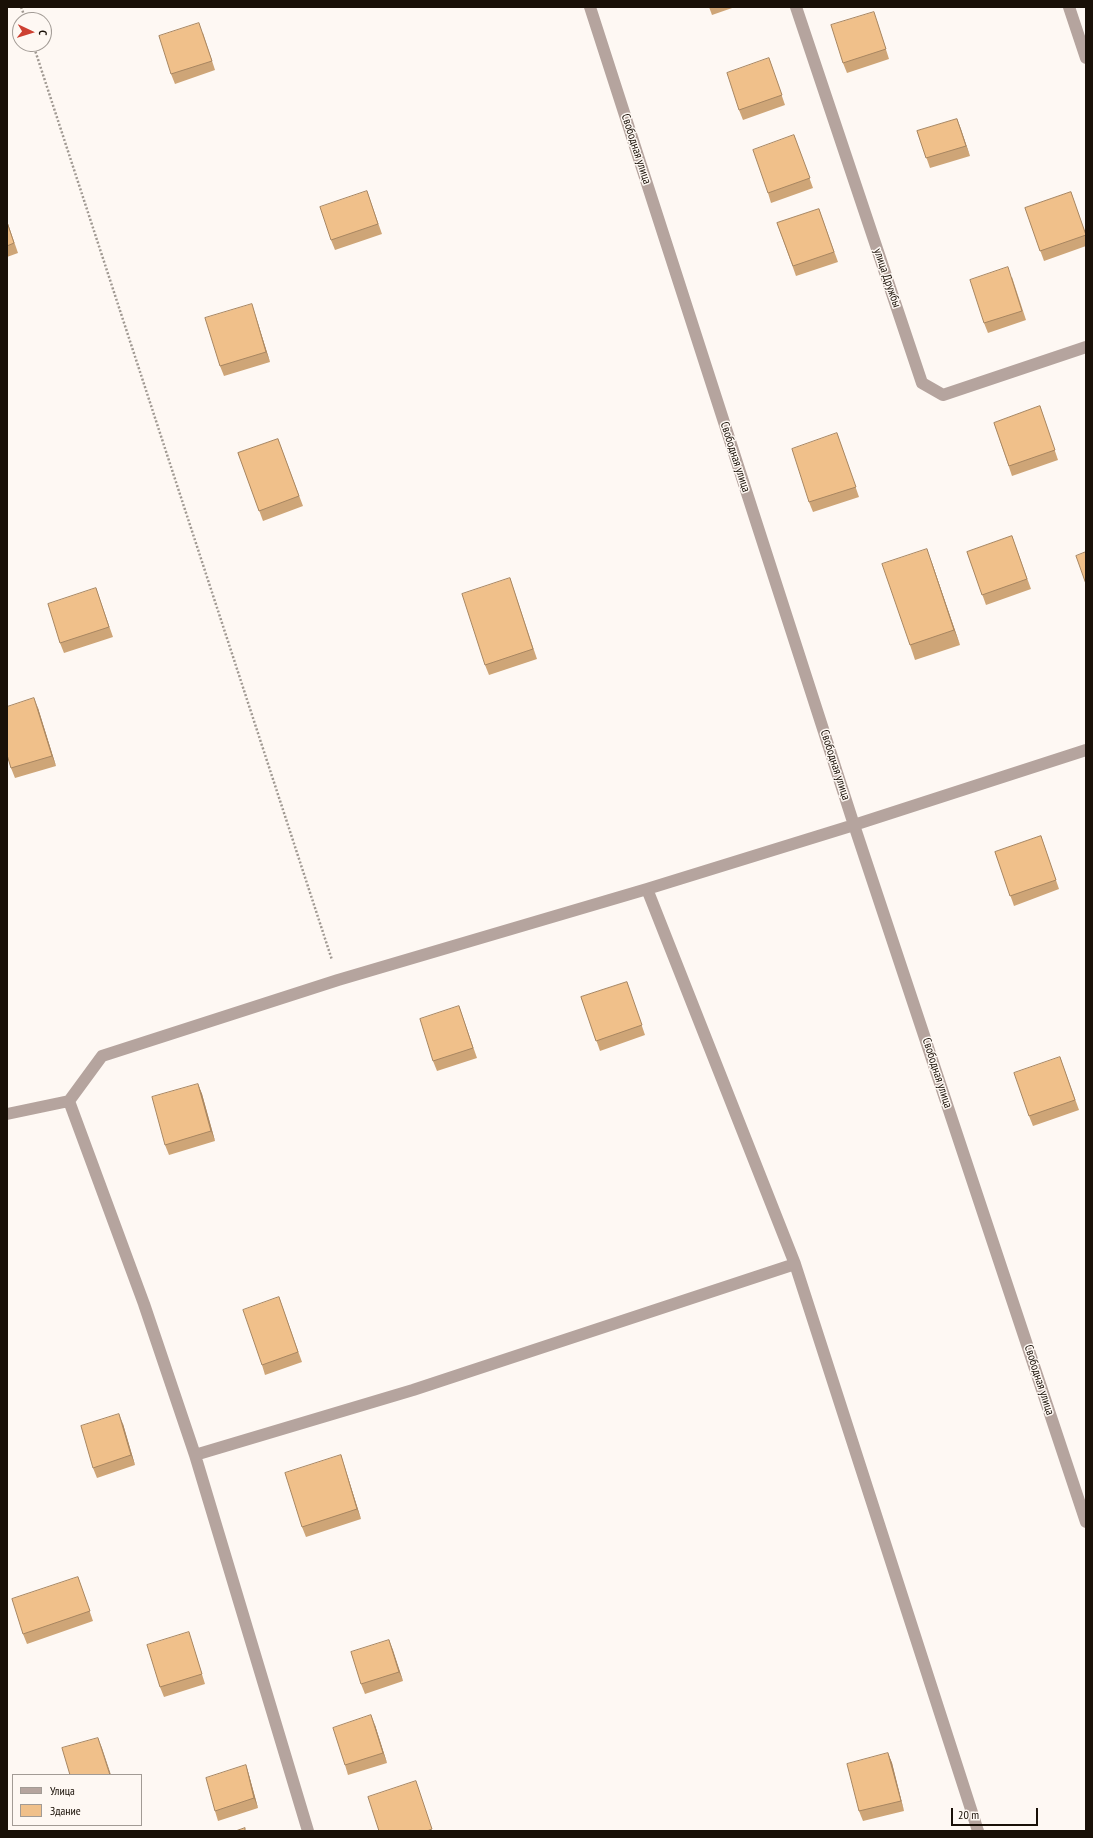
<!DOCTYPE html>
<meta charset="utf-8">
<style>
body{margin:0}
#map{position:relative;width:1093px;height:1838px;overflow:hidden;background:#fef8f3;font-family:"PT Sans Narrow",sans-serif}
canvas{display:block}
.frame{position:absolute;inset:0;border:8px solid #191007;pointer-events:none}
.legend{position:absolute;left:12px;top:1774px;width:130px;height:52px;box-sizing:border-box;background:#fef8f3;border:1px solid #a29b95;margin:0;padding:5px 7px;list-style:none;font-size:12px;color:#191007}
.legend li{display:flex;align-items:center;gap:8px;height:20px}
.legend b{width:20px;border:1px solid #a29b95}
.north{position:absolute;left:12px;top:12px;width:40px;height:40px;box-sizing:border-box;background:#fef8f3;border:1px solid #a29b95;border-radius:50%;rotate:94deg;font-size:11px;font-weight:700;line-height:16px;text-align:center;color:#191007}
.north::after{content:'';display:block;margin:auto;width:14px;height:18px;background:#cd4032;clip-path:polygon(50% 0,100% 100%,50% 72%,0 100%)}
.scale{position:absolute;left:951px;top:1808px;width:87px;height:18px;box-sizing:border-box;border:2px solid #191007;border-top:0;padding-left:5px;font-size:12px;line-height:14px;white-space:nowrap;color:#191007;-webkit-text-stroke:3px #fef8f3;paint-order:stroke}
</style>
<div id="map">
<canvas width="1093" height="1838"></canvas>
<div class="frame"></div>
<ul class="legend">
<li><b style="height:5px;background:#b5a49e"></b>Улица</li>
<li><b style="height:11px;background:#f0c08a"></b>Здание</li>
</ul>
<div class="north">С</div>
<div class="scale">20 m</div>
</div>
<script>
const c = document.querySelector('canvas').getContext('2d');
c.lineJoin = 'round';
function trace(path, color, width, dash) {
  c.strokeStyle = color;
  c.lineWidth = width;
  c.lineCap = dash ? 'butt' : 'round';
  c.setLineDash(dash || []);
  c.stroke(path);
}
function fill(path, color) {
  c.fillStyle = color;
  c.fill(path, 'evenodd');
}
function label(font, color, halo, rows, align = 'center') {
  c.font = font + ' "PT Sans Narrow",sans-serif';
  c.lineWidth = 3;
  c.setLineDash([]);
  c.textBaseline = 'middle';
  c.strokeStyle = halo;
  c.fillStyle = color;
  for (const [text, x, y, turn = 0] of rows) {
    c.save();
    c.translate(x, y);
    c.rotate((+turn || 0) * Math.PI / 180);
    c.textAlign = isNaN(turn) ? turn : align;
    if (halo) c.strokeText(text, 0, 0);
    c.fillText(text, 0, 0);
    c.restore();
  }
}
trace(new Path2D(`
 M21,7l5,13
 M33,44l299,916`), '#a09992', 2.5, [2, 2]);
trace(new Path2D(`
 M1069,7l17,51`), '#b5a49e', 12);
trace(new Path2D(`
 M590,7l264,818 232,697
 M796,7l126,376 21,12 143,-48
 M647,889l148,375 183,567
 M69,1101l75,203 51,151 113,376
 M7,1114l62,-13 33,-45 236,-76 309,-91 207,-64 232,-75
 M195,1455l218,-65 382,-126`), '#b5a49e', 12);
fill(new Path2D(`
 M709,7h26l-23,8z
 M877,21l12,38 -42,14 -4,-10z
 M203,33l12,37 -40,14 -4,-10z
 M769,58l16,47 -42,15 -4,-10z
 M957,119l13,37 -40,12 -13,-37z
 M794,135l19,53 -42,15 -3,-10z
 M367,191l15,43 -47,16 -4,-10z
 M1071,192l15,44v10l-42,15 -19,-53z
 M819,209l19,53 -42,14 -19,-53z
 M7,221l11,32 -11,4z
 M1012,277l14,43 -38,13 -4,-10z
 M255,314l15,48 -46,14 -4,-10z
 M1040,406l18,54 -46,16 -18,-53z
 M837,433l22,64 -46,15 -4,-10z
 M278,439l25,67 -40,15 -25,-68z
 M1012,536l19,53 -45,16 -19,-53z
 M932,563l28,82 -45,15 -5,-15z
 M510,578l27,81 -48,16 -4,-10z
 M96,588l17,49 -49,16 -4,-10z
 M38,708l18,58 -41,12 -4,-10z
 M1041,836l18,53 -45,17 -19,-54z
 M627,982l18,53 -45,16 -19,-54z
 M459,1006l18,52 -40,13 -4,-10z
 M1060,1057l19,53 -46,16 -4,-10z
 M198,1084l4,10 13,47 -46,14 -4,-10z
 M279,1297l23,65 -37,13 -3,-10z
 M123,1424l12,41 -38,13 -4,-10z
 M341,1455l20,64 -55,18 -4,-10z
 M78,1577l15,44 -66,23 -4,-10z
 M389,1640l14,41 -38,13 -4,-10z
 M192,1642l13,42 -41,13 -4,-10z
 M375,1725l12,38 -39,12 -3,-10z
 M888,1753l4,10 12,48 -41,10 -4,-10z
 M246,1765l3,10 9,33 -40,13 -3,-10z`), '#cea577');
fill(new Path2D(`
 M957,119l4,10 9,27 -4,-10z
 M252,304l3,10 15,48 -4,-10z
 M927,549l5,14 28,82 -6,-15z
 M34,698l4,10 18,58 -4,-10z
 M198,1084l4,10 13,47 -4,-10z
 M119,1414l4,10 12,41 -4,-10z
 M341,1455l3,10 17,54 -4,-10z
 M389,1640l4,10 10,31 -4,-9z
 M371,1715l4,10 12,38 -4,-10z
 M98,1738l4,10 9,27h-1z
 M888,1753l4,10 12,48 -3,-10z
 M246,1765l3,10 9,33 -4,-10z`), '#a88661');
const building = new Path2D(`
 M874,12l12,37 -43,14 -12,-38z
 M199,23l13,38 -41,13 -12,-38z
 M769,58l13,37 -43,15 -12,-37z
 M957,119l9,27 -40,12 -9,-27z
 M794,135l16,43 -42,15 -15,-43z
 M367,191l11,33 -47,16 -11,-33z
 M1071,192l15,43 -46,16 -15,-43z
 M819,209l15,43 -41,14 -16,-43z
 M7,222l7,21 -7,3z
 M1008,267l14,44 -38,12 -14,-43z
 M252,304l14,48 -46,14 -15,-48z
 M1040,406l15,44 -46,16 -15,-43z
 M837,433l19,54 -47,15 -17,-53z
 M278,439l21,57 -40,15 -21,-58z
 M1012,536l15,43 -45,16 -15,-43z
 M927,549l27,81 -44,15 -28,-81z
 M1086,552v32l-10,-28z
 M510,578l23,71 -48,16 -23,-71z
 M96,588l13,39 -49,16 -12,-39z
 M34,698l18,58 -41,12 -4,-13v-48z
 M1041,836l15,44 -46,16 -15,-44z
 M627,982l15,43 -46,16 -15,-44z
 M459,1006l14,42 -40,13 -13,-42z
 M1060,1057l15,43 -46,16 -15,-43z
 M198,1084l13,47 -46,14 -13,-48z
 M279,1297l19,55 -36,13 -19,-55z
 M119,1414l12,41 -38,13 -12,-42z
 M341,1455l16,54 -55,18 -17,-54z
 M78,1577l12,34 -67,23 -11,-35z
 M189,1632l13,42 -42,13 -13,-42z
 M389,1640l10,32 -38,12 -10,-32z
 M371,1715l12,38 -38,12 -12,-37z
 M98,1738l12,37h-40l-8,-27z
 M888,1753l13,48 -42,10 -12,-47z
 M246,1765l8,33 -39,13 -9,-33z
 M416,1781l16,48 -5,2h-48l-11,-34z
 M245,1828v3h-9z`);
fill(building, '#f0c08a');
trace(building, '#a88661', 1);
label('12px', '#191007', '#fef8f3', [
 ["Свободная улица",636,149,72],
 ["улица Дружбы",887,278,71],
 ["Свободная улица",735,457,72],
 ["Свободная улица",835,765,72],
 ["Свободная улица",937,1073,72],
 ["Свободная улица",1039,1380,72]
]);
</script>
